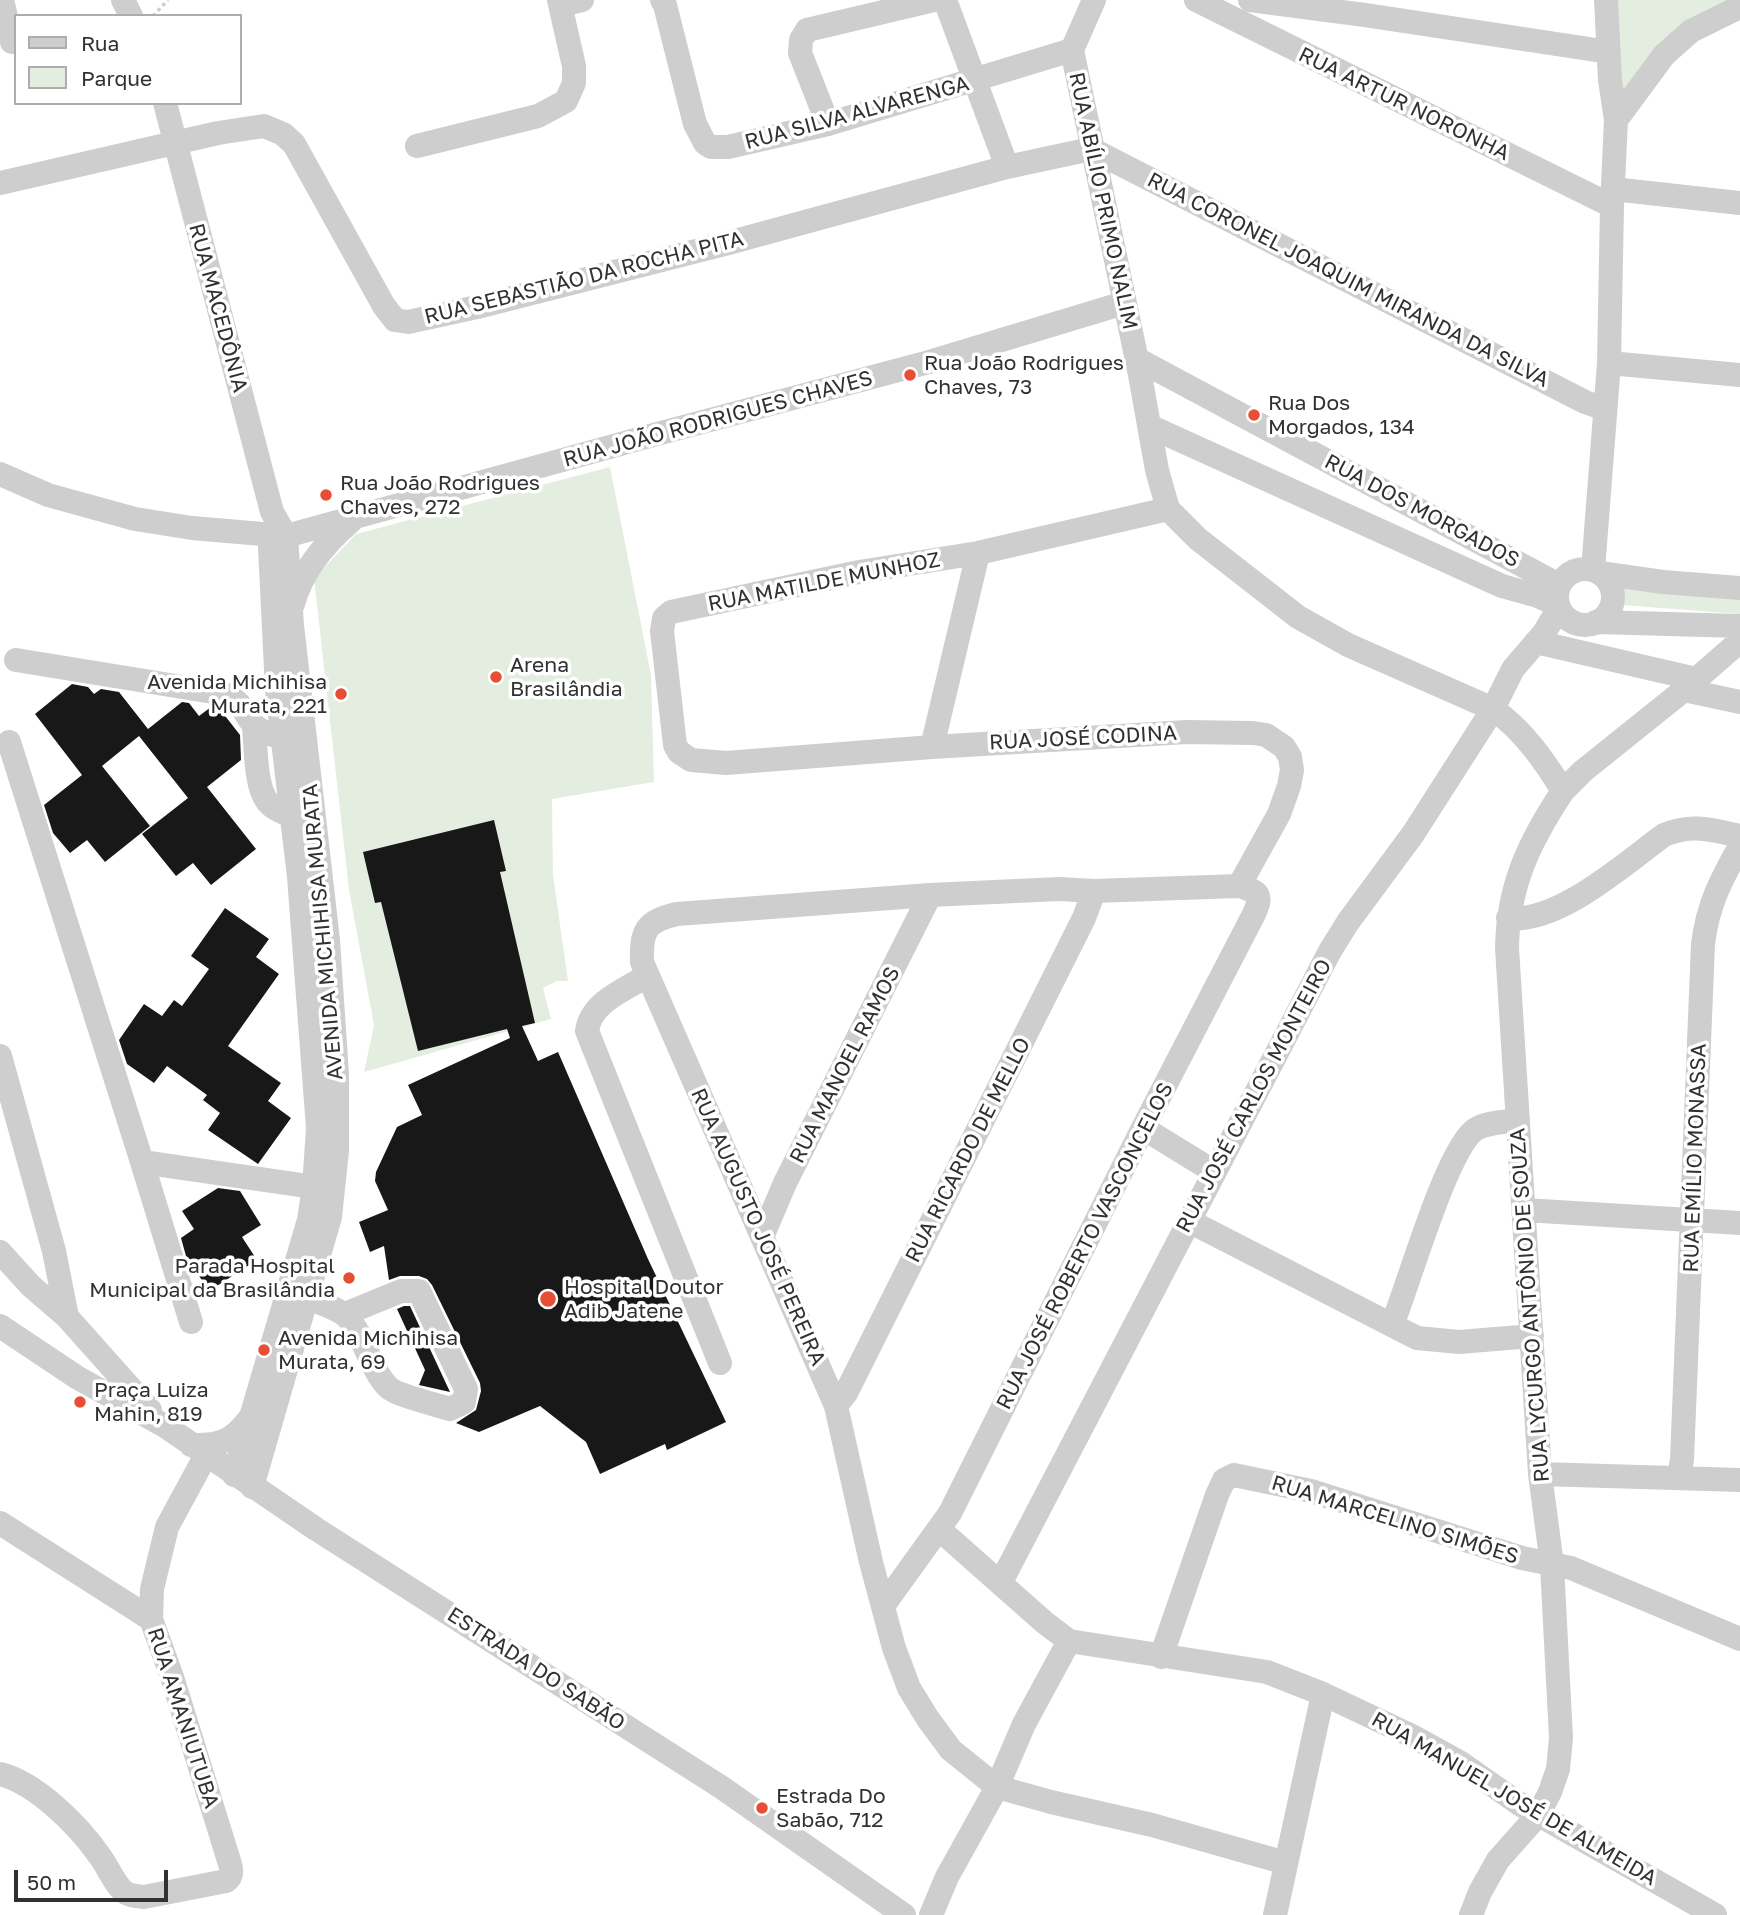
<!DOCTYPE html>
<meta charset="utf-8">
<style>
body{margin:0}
#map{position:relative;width:1740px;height:1915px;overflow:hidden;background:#fff;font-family:"Golos Text",sans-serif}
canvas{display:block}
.legend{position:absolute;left:14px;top:14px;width:228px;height:91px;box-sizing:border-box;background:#fff;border:2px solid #adadad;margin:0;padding:9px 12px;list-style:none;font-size:21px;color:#313131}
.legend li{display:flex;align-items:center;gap:14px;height:35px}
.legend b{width:35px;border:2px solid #adadad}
.scale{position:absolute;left:14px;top:1870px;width:154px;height:32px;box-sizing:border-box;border:4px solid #313131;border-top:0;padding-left:9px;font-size:21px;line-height:24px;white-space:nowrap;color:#313131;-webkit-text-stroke:5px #fff;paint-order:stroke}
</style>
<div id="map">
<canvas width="1740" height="1915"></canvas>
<ul class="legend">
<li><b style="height:9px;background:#cecece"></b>Rua</li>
<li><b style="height:19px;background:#e4eee0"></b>Parque</li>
</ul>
<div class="scale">50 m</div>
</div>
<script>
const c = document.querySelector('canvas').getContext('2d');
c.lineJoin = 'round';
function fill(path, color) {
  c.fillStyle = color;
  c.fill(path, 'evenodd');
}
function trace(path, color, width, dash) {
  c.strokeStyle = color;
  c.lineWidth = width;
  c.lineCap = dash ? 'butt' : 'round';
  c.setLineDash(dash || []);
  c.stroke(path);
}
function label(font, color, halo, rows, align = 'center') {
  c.font = font + ' "Golos Text",sans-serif';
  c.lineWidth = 7;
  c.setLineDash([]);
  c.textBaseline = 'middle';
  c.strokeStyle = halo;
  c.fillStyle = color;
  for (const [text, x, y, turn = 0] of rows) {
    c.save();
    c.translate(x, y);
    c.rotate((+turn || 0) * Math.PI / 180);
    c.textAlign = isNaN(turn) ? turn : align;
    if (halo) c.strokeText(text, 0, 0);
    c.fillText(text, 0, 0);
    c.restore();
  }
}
fill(new Path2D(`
 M1606,0h134l-22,17 -102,103z
 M610,467l41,208 3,107 -102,17 1,76 15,106h-11l-14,7 8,31 -187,53 10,-47 -25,-135 -35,-312 42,-44z
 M1623,588l117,8v18l-118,-9z`), '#e4eee0');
fill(new Path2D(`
 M72,684l16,3 6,7 7,-5 18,3 29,37 34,-27 7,1 10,13 12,-9 8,1 21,27 1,25 -34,27 49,62 -45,36 -18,-22 -17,13 -34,-42 46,-36 -49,-62 -37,30 48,60 -45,36 -18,-22 -17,13 -17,-20 -9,-28 38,-30 -47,-61z
 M494,820l12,51 -6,1 35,151 -13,3 16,35 20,-9 90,207 78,163 -59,28 -2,-6 -65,30 -14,-32 -46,-36 -61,26 -23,-9 20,-13 5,-19 -1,-8 -48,-98 -5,-6 -8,-3h-19l-11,4 -5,-34 -14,6 -11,-30 29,-12 -13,-29 1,-9 21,-45 25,-12 -14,-30 102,-47 -3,-9 -89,22 -37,-149 -6,1 -12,-51z
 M225,908l44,31 -13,18 23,17 -51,72 53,37 -13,18 23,17 -33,46 -50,-34 12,-17 -17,-13 4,-5 -40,-29 -13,17 -27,-19 -8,-24 25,-36 18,12 12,-16 8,6 27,-37 -18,-13z
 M218,1188l22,3 21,34 -19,12 15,23 -48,31 -23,-35 -5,-18 13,-9 -12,-18z
 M404,1306h6l40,86 -31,-7 6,-15 -28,-61z`), '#181818');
trace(new Path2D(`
 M153,16l15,-16`), '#cecece', 3.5, [3.5, 3.5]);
trace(new Path2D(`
 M2,0l10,42
 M123,0l8,16
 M662,0l3,5 30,119 10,19 6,4h17l100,-23 244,-74
 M945,0l62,167
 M1196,0l416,206
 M1250,0l115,15 244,37
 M561,5l21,-5
 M1072,50l68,325 17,95 11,39 30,30 100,78 50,28 145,64c30,21 51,51 70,82 -34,51 -55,95 -56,157l33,526 12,91 9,173 -3,31 -8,23 -12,23 -40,45 -18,32 -9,23
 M1072,50l22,-50
 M165,103l107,409 14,24 6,89 36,315 9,135v76l-7,66 -78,270
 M1616,120l48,-65 27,-24 49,-24
 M828,124l-28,-71 1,-13 6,-10 127,-30
 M417,146l121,-30 28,-15 8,-18v-17l-15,-66
 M0,183l218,-50 46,-7 19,8 11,10 90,162 11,14 13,2 69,-15 251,-64 279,-76 84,-18 494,253 20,7
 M1613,189l127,14
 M1137,359l422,226
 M1609,363l131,12
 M1149,426l353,160 36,10 20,9
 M0,474l48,21 87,24 57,9 94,8 371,-102 272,-72 195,-59
 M1168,509l-190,44 -119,19 -188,40 -7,6 -2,13 13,114 4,7 12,8 35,3 206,-16 255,-15 66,1 13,2 18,12 6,10 2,13 -3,16 -10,28 -40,72
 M1557 597a28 28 0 1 1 56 0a28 28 0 1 1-56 0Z
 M1593,570l16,-207 3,-157 4,-86 -6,-40 -4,-80
 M1600,573l63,9 77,6
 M293,604c9,-34 31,-60 58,-83
 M1596,622l144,4
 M1536,642l160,37
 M16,660l209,34c30,14 14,36 57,43
 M1684,690l56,-49
 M254,727c2,20 1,58 13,74 6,8 15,11 24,15
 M9,742l133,420
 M932,747l46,-194
 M1563,791l20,-20 101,-81 56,12
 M1508,918c50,6 116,-54 156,-83 28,-12 48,-5 76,1
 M647,976c-23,14 -56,26 -60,55l133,332
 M0,1056l54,195 13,66
 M1143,1128l70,43
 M1524,1210l216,13
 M1189,1221l228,117 42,4 73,-6
 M762,1237l23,-54 145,-288
 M0,1252l31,34 36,31 83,93
 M307,1298c12,4 24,8 35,15 20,13 27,56 46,74 7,8 49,18 62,22l14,-7 2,-13 -47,-98h-18l-56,23
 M191,1322l-49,-160 172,25
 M1392,1325c16,-38 55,-178 84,-196 12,-7 29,-7 42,-9
 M0,1326l78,52 87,48 151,103 405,258 183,128
 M836,1406l10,-13 238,-475 10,-27
 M191,1445c29,1 42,-4 59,-27
 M1540,1474l200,6
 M234,1475l75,-255 5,-33 4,-59 -19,-251 -22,-187 -7,-142
 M1679,1477l3,-18 21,-515c5,-40 18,-64 37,-98
 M0,1523l151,96
 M939,1529l105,93 25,19 198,31 56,22 89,42 49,27 57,40 197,112
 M1001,1582l329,-631 18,-29 65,-88 80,-125 20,-40 31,-36 15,-25
 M883,1606l67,-93 193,-385 111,-214c9,-20 5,-22 -15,-28l-145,5 -35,-2 -129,6 -253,19c-31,7 -36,16 -35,48l194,444 35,156 23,86 15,40 19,31 23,31 46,37 54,15 101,23 134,38
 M1161,1657l56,-162 7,-15 10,-5 77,16 211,67 49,10 169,71
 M0,1774c36,9 78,51 99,81 8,10 15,28 24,36 6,5 13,5 21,6l82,-16c6,-4 6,-10 4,-17l-58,-187 -21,-58 1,-30 15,-62 39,-72
 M931,1915l16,-38 50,-90 27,-63 45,-83
 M1275,1915l48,-221`), '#cecece', 24);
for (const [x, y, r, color] of [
 [910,375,7,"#e64e35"],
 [1254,415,7,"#e64e35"],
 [326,495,7,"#e64e35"],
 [496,677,7,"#e64e35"],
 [341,694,7,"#e64e35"],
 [349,1278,7,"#e64e35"],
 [548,1299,9,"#e64e35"],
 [264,1350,7,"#e64e35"],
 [80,1402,7,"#e64e35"],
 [762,1808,7,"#e64e35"]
]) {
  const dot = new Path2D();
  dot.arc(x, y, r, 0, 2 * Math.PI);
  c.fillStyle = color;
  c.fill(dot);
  trace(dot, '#fff', 2.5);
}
label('21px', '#313131', '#fff', [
 ["RUA ARTUR NORONHA",1404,104,26],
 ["RUA SILVA ALVARENGA",857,113,-15],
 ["RUA ABÍLIO PRIMO NALIM",1103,201,78],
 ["RUA SEBASTIÃO DA ROCHA PITA",584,278,-14],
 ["RUA CORONEL JOAQUIM MIRANDA DA SILVA",1348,280,27],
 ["RUA MACEDÔNIA",218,308,75],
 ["RUA JOÃO RODRIGUES CHAVES",718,419,-15],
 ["RUA DOS MORGADOS",1422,511,28],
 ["RUA MATILDE MUNHOZ",824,582,-11],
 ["RUA JOSÉ CODINA",1083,738,-3],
 ["AVENIDA MICHIHISA MURATA",323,932,-95],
 ["RUA MANOEL RAMOS",845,1065,-63],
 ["RUA JOSÉ CARLOS MONTEIRO",1254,1096,-62],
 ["RUA RICARDO DE MELLO",968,1150,-63],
 ["RUA EMÍLIO MONASSA",1695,1158,-88],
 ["RUA AUGUSTO JOSÉ PEREIRA",758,1227,66],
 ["RUA JOSÉ ROBERTO VASCONCELOS",1085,1246,-63],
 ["RUA LYCURGO ANTÔNIO DE SOUZA",1530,1305,-94],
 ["RUA MARCELINO SIMÕES",1395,1520,17],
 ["ESTRADA DO SABÃO",536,1669,33],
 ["RUA AMANIUTUBA",183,1718,72],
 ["RUA MANUEL JOSÉ DE ALMEIDA",1514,1799,30]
]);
label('21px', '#313131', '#fff', [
 ["Rua João Rodrigues",924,363],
 ["Chaves, 73",924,387],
 ["Rua Dos",1268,403],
 ["Morgados, 134",1268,427],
 ["Rua João Rodrigues",340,483],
 ["Chaves, 272",340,507],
 ["Arena",510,665],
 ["Brasilândia",510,689],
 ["Avenida Michihisa",327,682,"right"],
 ["Murata, 221",327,706,"right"],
 ["Parada Hospital",335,1266,"right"],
 ["Municipal da Brasilândia",335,1290,"right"],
 ["Hospital Doutor",564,1287],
 ["Adib Jatene",564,1311],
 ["Avenida Michihisa",278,1338],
 ["Murata, 69",278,1362],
 ["Praça Luiza",94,1390],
 ["Mahin, 819",94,1414],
 ["Estrada Do",776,1796],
 ["Sabão, 712",776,1820]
], 'left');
</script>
